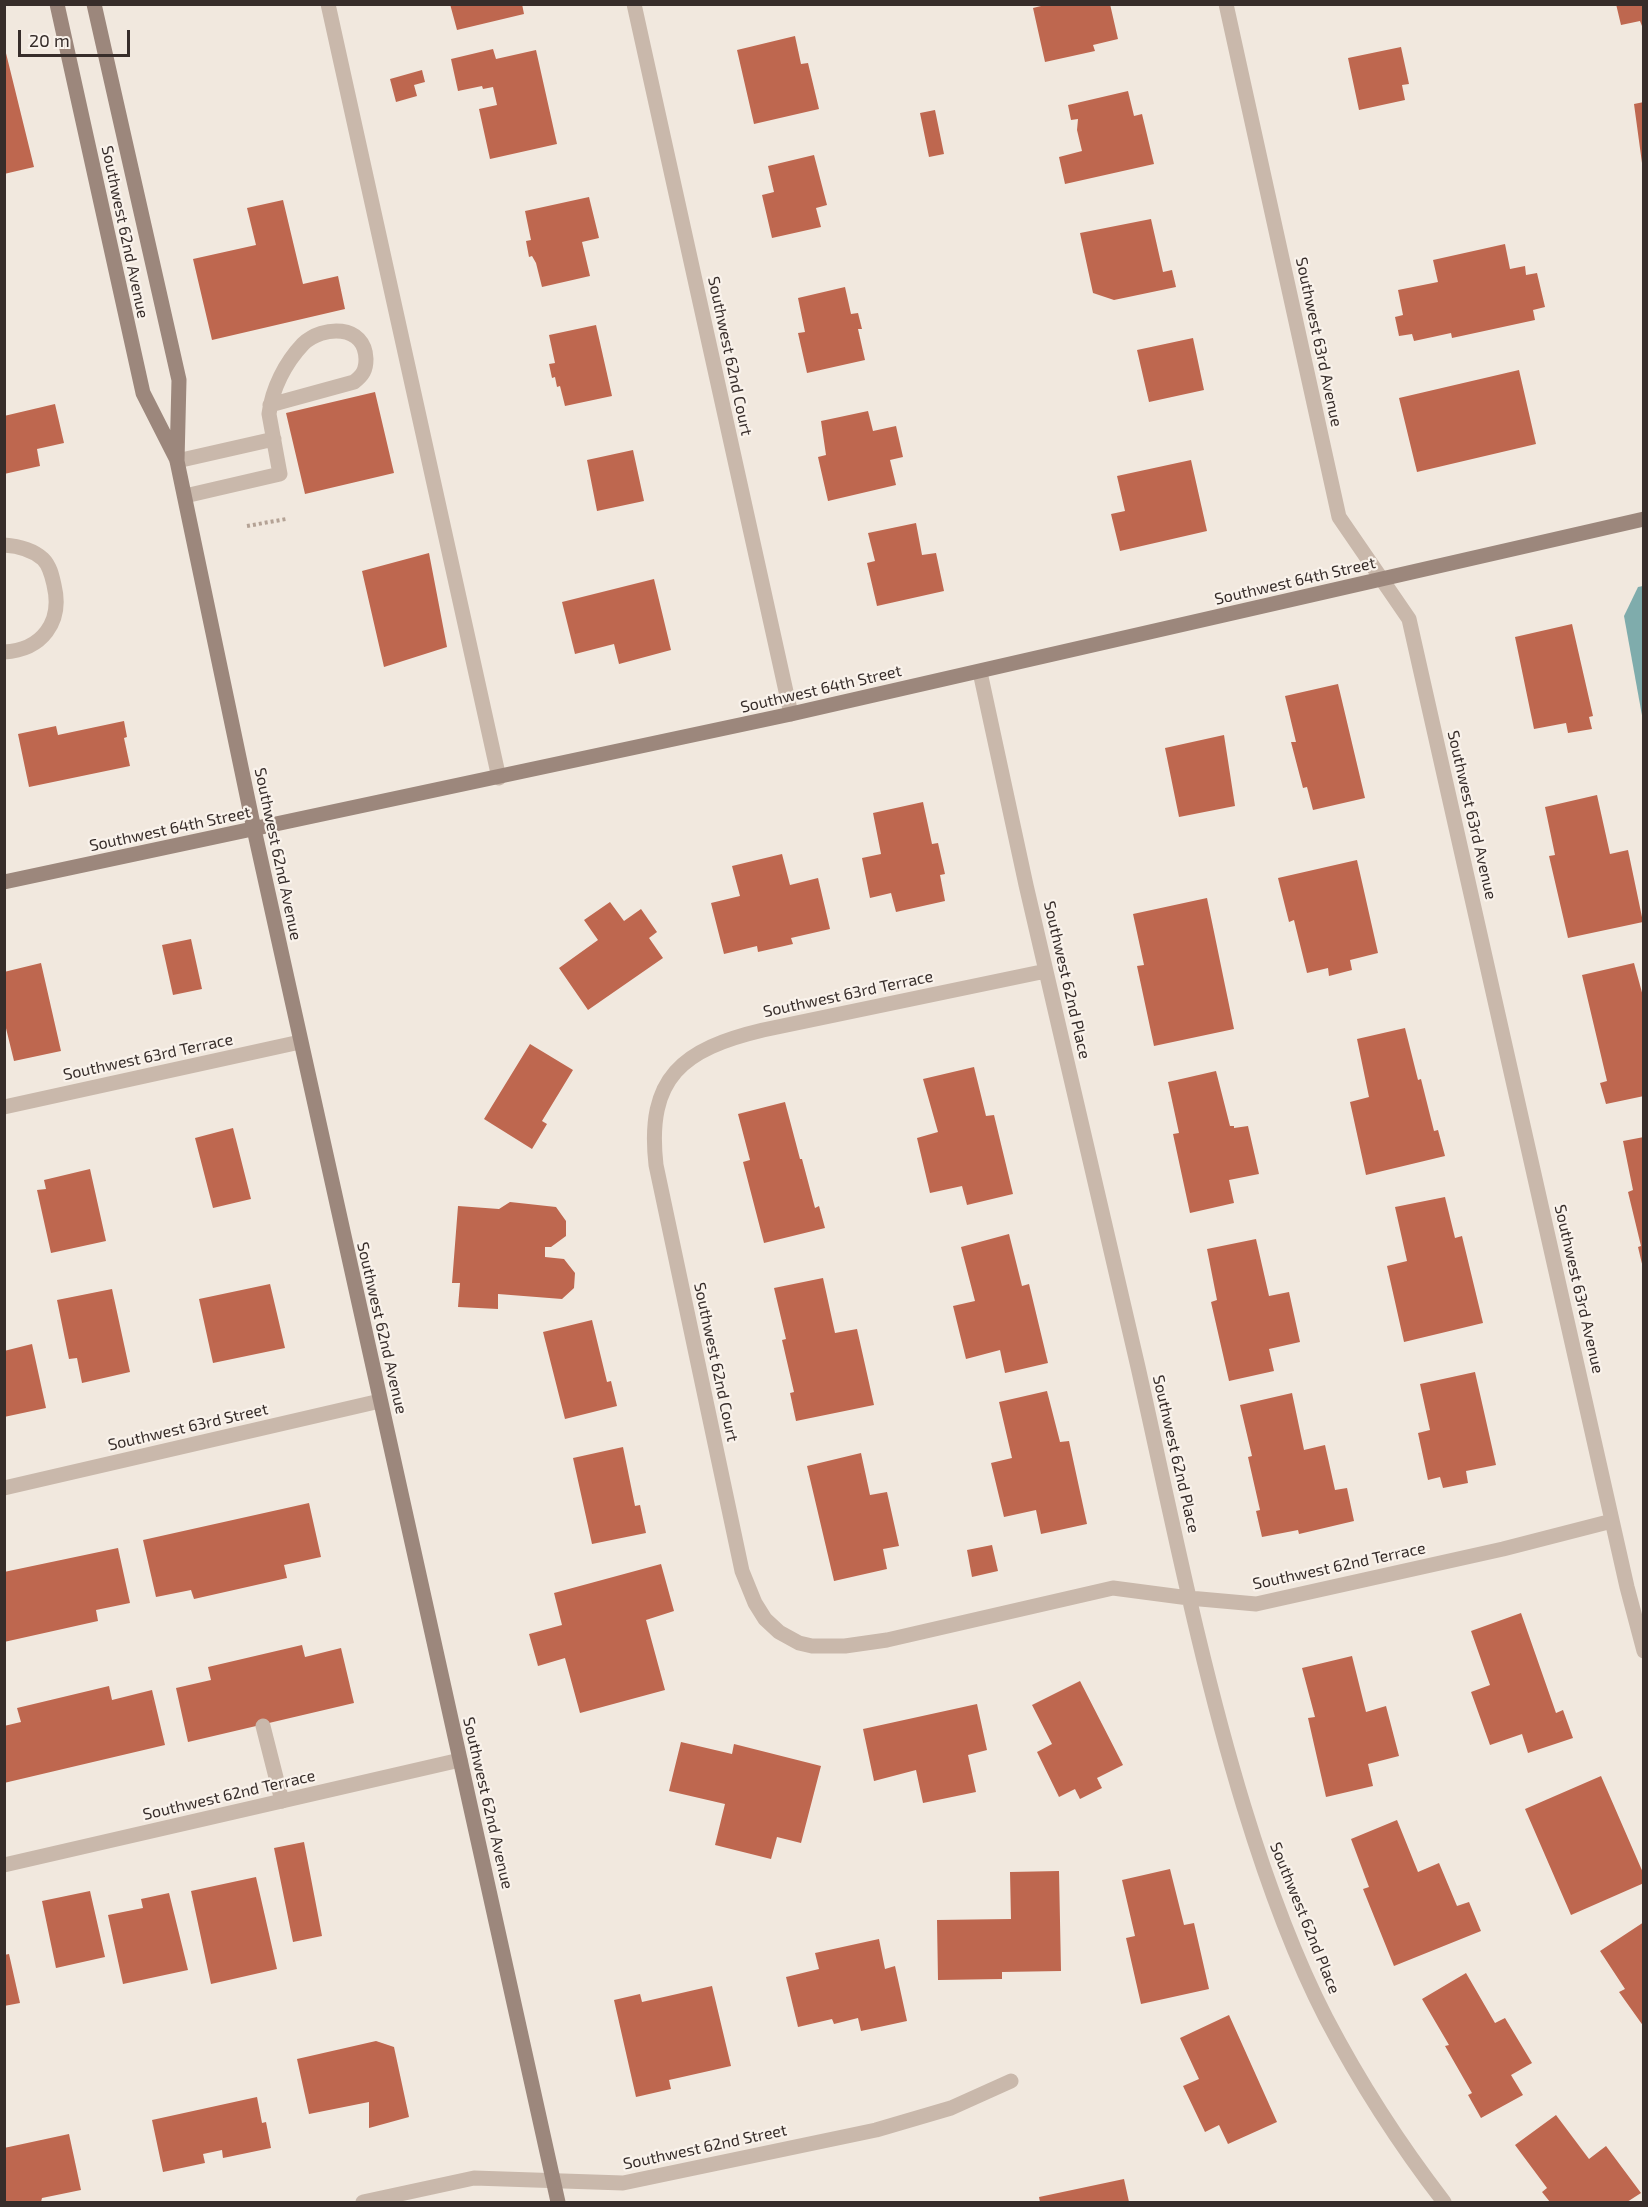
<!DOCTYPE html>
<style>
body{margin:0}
#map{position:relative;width:1648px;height:2207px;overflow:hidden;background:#f1e8de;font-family:"Exo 2",sans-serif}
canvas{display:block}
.frame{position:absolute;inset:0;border:6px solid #372d2a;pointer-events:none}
.scale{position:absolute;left:18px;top:30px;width:112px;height:27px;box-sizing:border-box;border:3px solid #372d2a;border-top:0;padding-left:8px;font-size:18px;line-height:21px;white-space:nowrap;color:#372d2a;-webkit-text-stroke:4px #f9f2eb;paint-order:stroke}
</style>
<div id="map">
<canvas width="1648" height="2207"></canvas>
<div class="frame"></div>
<div class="scale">20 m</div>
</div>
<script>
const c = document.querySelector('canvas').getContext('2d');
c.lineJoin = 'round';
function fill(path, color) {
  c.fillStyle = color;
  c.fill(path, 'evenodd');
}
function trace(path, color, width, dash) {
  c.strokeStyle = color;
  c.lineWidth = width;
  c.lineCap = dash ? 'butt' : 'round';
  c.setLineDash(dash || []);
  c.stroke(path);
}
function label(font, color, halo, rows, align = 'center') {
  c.font = font + ' "Exo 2",sans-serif';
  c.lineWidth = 4.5;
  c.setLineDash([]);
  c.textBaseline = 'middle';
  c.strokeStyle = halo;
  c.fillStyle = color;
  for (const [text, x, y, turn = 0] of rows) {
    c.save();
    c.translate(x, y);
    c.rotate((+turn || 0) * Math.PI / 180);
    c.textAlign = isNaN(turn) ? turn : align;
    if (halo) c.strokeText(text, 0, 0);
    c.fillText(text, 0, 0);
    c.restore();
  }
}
fill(new Path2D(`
 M1643,586h1l-1,135 -19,-105 14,-29z`), '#7facac');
fill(new Path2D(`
 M450,4h72l2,10 -67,16z
 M1049,4h61l8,35 -25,6 2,6 -50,11 -12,-54z
 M1616,4h28v27l-4,-10 -19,4z
 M795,36l6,28 7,-1 11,46 -65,15 -17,-74z
 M4,45l30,122 -30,7z
 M1401,47l8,37 -7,1 3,15 -46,10 -11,-52z
 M493,49l3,10 40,-9 21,94 -67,15 -11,-50 18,-4 -4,-18 -10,2 -1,-3 -24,5 -7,-32z
 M422,70l3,12 -11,3 3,11 -21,6 -6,-23z
 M1128,91l6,25 8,-2 12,50 -89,20 -6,-27 23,-6 -5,-21 1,-11 -7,1 -3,-15z
 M1644,102v61h-2l-8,-59z
 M935,110l9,44 -15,3 -9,-44z
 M814,155l13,50 -11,3 5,19 -49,11 -10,-43 12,-3 -6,-26z
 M589,197l10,41 -17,4 8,34 -48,11 -6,-24 -4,-7 -3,1 -3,-16 5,-1 -6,-29z
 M283,200l20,84 35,-8 7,33 -133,31 -19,-81 63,-14 -9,-37z
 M1151,219l12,53 9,-2 4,17 -62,13 -21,-7 -13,-60z
 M1505,244l5,25 15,-3 1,9 11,-2 8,34 -12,3 2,10 -83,18 -1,-5 -37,8 -2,-7 -13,2 -4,-19 8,-2 -5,-25 40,-8 -5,-22z
 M845,287l6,27 7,-1 4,16h-4l7,31 -58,13 -9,-40 7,-1 -7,-34z
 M596,325l16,71 -47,10 -5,-20 -3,1 -2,-10 -3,1 -3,-14 6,-1 -6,-28z
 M1193,338l11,52 -55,12 -12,-52z
 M1519,370l17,74 -119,28 -18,-74z
 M375,392l19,81 -89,21 -19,-81z
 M55,404l9,39 -27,6 3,17 -36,8v-58z
 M868,411l5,20 23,-5 7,31 -13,3 6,25 -68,16 -10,-44 8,-2 -5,-34z
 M633,450l11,51 -47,10 -10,-51z
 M1191,460l16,71 -87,20 -9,-37 14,-3 -8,-35z
 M916,523l6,32 14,-2 8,38 -67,15 -10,-43 8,-2 -7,-28z
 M429,553l18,94 -63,20 -22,-96z
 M654,579l17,71 -52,14 -5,-20 -39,10 -13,-52z
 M1572,624l21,92 -4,1 3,12 -24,4 -2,-10 -32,6 -19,-92z
 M1338,684l27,114 -52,12 -6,-23 -4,1 -12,-46h5l-11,-46z
 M124,721l3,16 -3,1 6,28 -101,21 -11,-53 38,-8 2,9z
 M1224,735l11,71 -56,11 -14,-69z
 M1597,795l13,59 18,-4 15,72 -75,16 -19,-82 6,-1 -10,-48z
 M923,802l9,42 6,-1 7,31 -5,1 5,26 -49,11 -5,-19 -21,5 -8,-40 19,-4 -8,-41z
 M782,854l8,31 28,-7 12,51 -39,9 2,6 -35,8 -1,-6 -33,8 -13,-51 29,-7 -8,-30z
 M1357,860l21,93 -28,7 2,10 -23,6 -1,-8 -21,5 -13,-53 -5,2 -11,-44z
 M1207,898l27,131 -80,17 -17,-80 7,-1 -11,-51z
 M610,902l14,19 17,-12 16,23 -8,6 14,20 -75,52 -29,-42 39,-28 -14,-20z
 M191,939l11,50 -29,6 -11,-50z
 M41,963l20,88 -47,10 -10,-41v-48z
 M1634,963l10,37v96l-38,8 -6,-21 7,-2 -25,-106z
 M1405,1028l13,52 3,-1 13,52 4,-1 7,26 -79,19 -16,-73 19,-5 -12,-58z
 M530,1044l43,26 -31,51 5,3 -15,25 -48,-30z
 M974,1067l12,49 8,-1 19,79 -46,11 -5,-19 -32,7 -13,-55 21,-6 -15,-53z
 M1216,1071l14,55h4v2l14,-2 11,48 -30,6 5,23 -44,10 -17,-79 6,-1 -11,-51z
 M785,1102l15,57h2l13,49 4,-2 6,22 -61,15 -21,-81 7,-2 -12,-46z
 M233,1128l18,71 -38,9 -18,-70z
 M1644,1137v131h-1l-5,-21 3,-1 -13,-54 5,-2 -10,-49z
 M90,1169l16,72 -55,12 -14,-63 9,-1 -2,-9z
 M1445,1197l10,41 7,-2 21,87 -79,19 -17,-76 20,-5 -12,-54z
 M510,1202l46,5 10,14v15l-15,11h-6v10l19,2 11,14 -1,15 -12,11 -64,-5v15l-40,-2 2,-24h-8l6,-77 41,3z
 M1009,1234l13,52 7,-2 19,79 -43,10 -5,-23 -34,9 -13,-53 22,-5 -14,-54z
 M1256,1239l13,57 20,-4 11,50 -31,7 5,22 -45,10 -18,-79 6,-2 -10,-51z
 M823,1278l12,55 22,-4 17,76 -78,16 -6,-28 4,-1 -12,-52 4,-1 -12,-51z
 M270,1284l15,64 -72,15 -14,-64z
 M112,1289l18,83 -48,11 -5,-25 -8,1 -12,-59z
 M592,1320l15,62 4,-1 6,25 -52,13 -22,-87z
 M32,1344l14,64 -42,9v-66z
 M1475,1372l21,93 -30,6 2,12 -25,5 -3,-11 -12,3 -10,-47 12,-3 -10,-46z
 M1047,1391l13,51 9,-1 18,83 -46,10 -5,-24 -32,7 -13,-54 21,-5 -13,-56z
 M1292,1393l12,57 21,-5 10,45 12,-2 7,33 -55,13 -1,-4 -36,7 -6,-26 4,-1 -12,-53 4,-1 -12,-51z
 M623,1447l12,59 5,-1 6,28 -54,11 -19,-86z
 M861,1453l9,42 17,-3 12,54 -16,3 4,20 -53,12 -27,-115z
 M309,1503l12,54 -37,8 3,13 -93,21 -3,-9 -35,7 -13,-57z
 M992,1545l6,26 -26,6 -5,-27z
 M118,1548l12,55 -34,7 2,11 -94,21v-70z
 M661,1564l13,47 -28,9 19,70 -85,23 -15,-55 -27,8 -9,-32 33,-9 -8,-32z
 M1521,1613l35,100 7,-3 10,28 -45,15 -6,-19 -32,11 -19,-53 19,-7 -19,-54z
 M302,1645l3,12 36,-9 13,55 -166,39 -12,-54 35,-8 -3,-13z
 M1352,1656l14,56 20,-6 13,50 -31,8 5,22 -47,11 -18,-79 7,-1 -13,-49z
 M1080,1681l43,84 -26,13 5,10 -22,11 -5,-10 -16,8 -22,-45 15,-8 -20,-39z
 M109,1686l3,14 40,-10 13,55 -161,38v-57l17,-4 -4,-14z
 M977,1704l10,46 -19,5 8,37 -53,11 -7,-33 -42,11 -11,-52z
 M681,1742l51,12 2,-10 87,22 -20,77 -24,-6 -6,22 -56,-14 10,-41 -56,-13z
 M1601,1776l43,99v8l-73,32 -46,-106z
 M1397,1820l21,52 21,-9 18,43 12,-4 12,29 -87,35 -31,-77 6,-2 -18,-48z
 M304,1842l18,94 -29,6 -19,-94z
 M1170,1869l14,56 10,-2 15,66 -68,15 -15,-66 9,-2 -13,-56z
 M1059,1871l2,100 -59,1v7l-64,1 -1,-60 74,-1 -1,-47z
 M256,1877l21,92 -66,15 -20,-93z
 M90,1891l15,66 -49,11 -14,-67z
 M169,1893l19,77 -65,14 -15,-69 35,-7 -2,-9z
 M1644,1922v105l-25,-35 6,-3 -25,-38z
 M879,1939l6,30 10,-3 12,55 -46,10 -3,-13 -24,6 -2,-5 -34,8 -12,-50 33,-8 -4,-16z
 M9,1954l11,49 -16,3v-51z
 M1466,1973l29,50 10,-5 27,45 -21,12 12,20 -42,23 -13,-23 4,-2 -27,-47 4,-1 -27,-46z
 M712,1986l19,80 -62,14 2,9 -35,8 -22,-97 26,-6 2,8z
 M1229,2015l48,107 -49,22 -9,-19 -14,7 -22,-46 16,-7 -19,-41z
 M376,2041l18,6 15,70 -40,11v-26l-60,12 -12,-55z
 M257,2097l5,26 4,-1 5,26 -48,10 -1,-8 -19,4 2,9 -42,9 -11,-52z
 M1556,2115l33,44 17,-13 35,47 -14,9h-77l-8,-10 5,-4 -32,-43z
 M69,2134l12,56 -39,8 -1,4h-37v-54z
 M1124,2179l5,23h-89l-1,-5z`), '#be674f');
trace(new Path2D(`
 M247,526l39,-7`), '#b4a295', 4, [3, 3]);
trace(new Path2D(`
 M328,4l171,774
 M177,461l97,-22
 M185,496l95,-22 -11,-60c3,-25 16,-51 34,-70 20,-19 62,-20 63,15 0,11 -3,16 -12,23l-84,23
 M263,1726l19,75`), '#c9b8ab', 15);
trace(new Path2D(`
 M634,4l157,710
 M1226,4l113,513 70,102 218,968 17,64
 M4,545c14,1 29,5 39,14 7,7 9,17 11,26 9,37 -12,65 -50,67
 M980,672c16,71 30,142 46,213 37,161 75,321 112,482 33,147 62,296 106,440 22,72 48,145 82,211 34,65 74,127 118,184
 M1046,971l-283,59c-80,19 -117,47 -107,135l86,406 13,32 10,16 14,13 20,11 13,3h33l42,-6 226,-52 76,10 67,6 247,-55 109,-28
 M4,1107l296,-65
 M4,1488l376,-87
 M4,1865l456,-105
 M363,2202l111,-24 149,5 253,-53 75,-22 60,-27`), '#c9b8ab', 15);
trace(new Path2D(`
 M57,4l86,389 33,65
 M94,4l85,376 -2,81 77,368 304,1373
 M4,882l787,-168 853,-195`), '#9c877c', 15);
label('16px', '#372d2a', '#f9f2eb', [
 ["Southwest 62nd Avenue",125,232,78],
 ["Southwest 63rd Avenue",1319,342,78],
 ["Southwest 62nd Court",730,356,78],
 ["Southwest 64th Street",1295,581,-13],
 ["Southwest 64th Street",821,689,-13],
 ["Southwest 63rd Avenue",1472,815,77],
 ["Southwest 64th Street",170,829,-12],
 ["Southwest 62nd Avenue",278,854,78],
 ["Southwest 62nd Place",1067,980,77],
 ["Southwest 63rd Terrace",848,994,-12],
 ["Southwest 63rd Terrace",148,1057,-12],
 ["Southwest 63rd Avenue",1579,1289,77],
 ["Southwest 62nd Avenue",382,1328,77],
 ["Southwest 62nd Court",716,1362,78],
 ["Southwest 63rd Street",188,1427,-13],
 ["Southwest 62nd Place",1176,1454,77],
 ["Southwest 62nd Terrace",1339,1566,-12],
 ["Southwest 62nd Terrace",229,1795,-13],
 ["Southwest 62nd Avenue",488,1803,77],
 ["Southwest 62nd Place",1305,1918,68],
 ["Southwest 62nd Street",705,2147,-12]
]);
</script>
